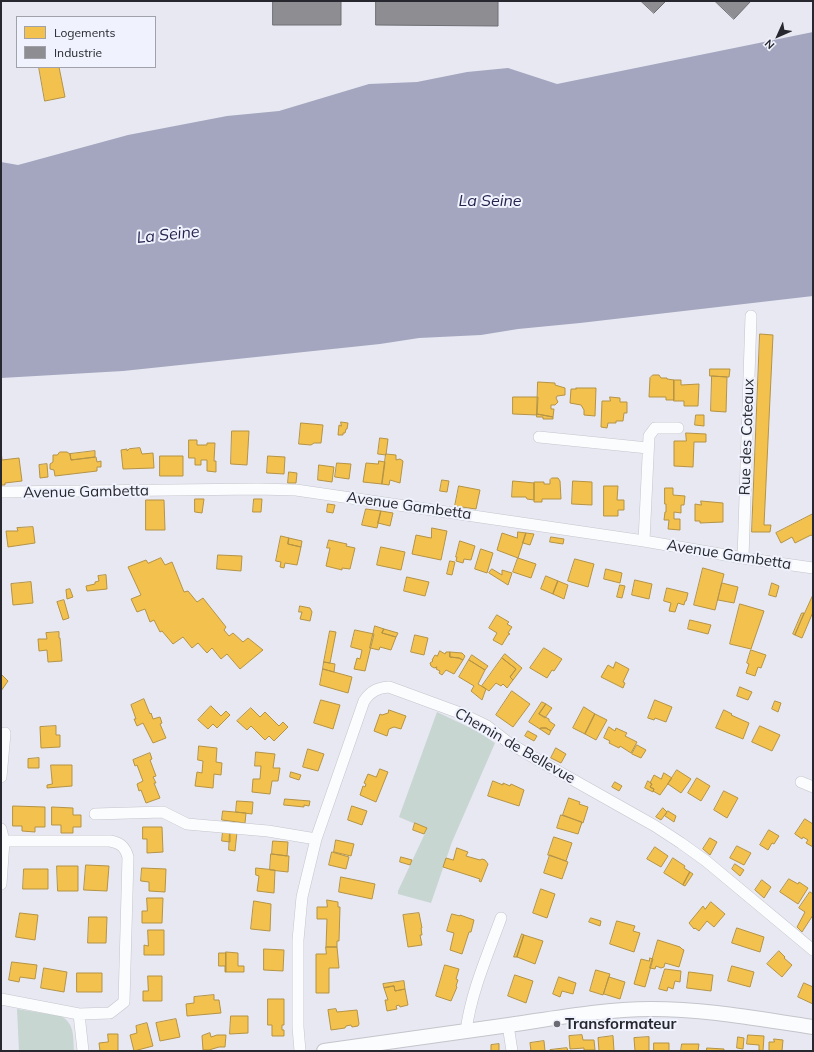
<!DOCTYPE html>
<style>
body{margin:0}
#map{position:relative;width:814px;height:1052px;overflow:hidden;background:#e7e8f2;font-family:Mulish,sans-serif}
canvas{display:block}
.frame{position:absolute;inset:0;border:2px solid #27282f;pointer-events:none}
.legend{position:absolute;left:16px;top:16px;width:140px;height:52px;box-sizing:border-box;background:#f0f2fd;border:1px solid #a0a1ab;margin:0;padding:5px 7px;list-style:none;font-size:12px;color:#27282f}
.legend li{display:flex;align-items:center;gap:8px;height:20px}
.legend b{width:20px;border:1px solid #a0a1ab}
.north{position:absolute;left:758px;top:16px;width:40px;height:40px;-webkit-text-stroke:3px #f0f2fd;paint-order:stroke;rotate:225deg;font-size:11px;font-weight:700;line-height:16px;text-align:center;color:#27282f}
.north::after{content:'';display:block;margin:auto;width:14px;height:18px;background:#27282f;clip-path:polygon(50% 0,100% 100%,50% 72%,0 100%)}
</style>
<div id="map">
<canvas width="814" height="1052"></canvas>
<div class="frame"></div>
<ul class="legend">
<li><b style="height:11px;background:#f2c14e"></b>Logements</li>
<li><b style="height:11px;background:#8d8d92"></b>Industrie</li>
</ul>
<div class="north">N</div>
</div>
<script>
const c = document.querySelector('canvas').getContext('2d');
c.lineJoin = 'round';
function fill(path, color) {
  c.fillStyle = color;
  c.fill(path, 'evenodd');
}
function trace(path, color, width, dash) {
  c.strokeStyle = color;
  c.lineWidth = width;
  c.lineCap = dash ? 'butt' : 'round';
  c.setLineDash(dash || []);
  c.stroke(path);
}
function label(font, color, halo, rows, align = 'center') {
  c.font = font + ' Mulish,sans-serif';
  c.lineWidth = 4;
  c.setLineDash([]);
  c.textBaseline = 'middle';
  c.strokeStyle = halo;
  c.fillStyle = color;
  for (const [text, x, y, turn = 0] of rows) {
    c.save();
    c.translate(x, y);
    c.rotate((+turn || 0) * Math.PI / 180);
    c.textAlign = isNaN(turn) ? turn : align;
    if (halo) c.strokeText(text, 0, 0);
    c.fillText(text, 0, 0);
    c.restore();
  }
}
fill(new Path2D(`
 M437,712l40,19 18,12 -43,99 -21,61 -33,-9v-3l29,-62 -28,-12z
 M17,1009l44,7c14,8 12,21 13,35h-55z`), '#c7d6d0');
fill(new Path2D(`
 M813,32v264l-233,27 -62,6 -37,6 -62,3 -39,6 -257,27 -122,7v-216l17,3 110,-30 99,-19 52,-5 90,-27 48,-2 50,-10 41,-4 49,16z`), '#a3a6be');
const homes = new Path2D(`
 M39,67h20l6,30 -20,4z
 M760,334l13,1 -9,190h7l-1,7h-18z
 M710,369h20l-1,8 -19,-1z
 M653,375h6l2,3h6v1l7,1v20h-8v-3h-17l1,-19z
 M712,376l15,1 -1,35 -15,-1z
 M674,380h7v5l18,-1 -1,22h-14v-5h-10z
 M538,382l17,1v2l10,3v7l-8,1 -1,2 2,4 -3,3h-4v4h3l-1,8 -16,-3z
 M576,388h20l-1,28 -11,-1v-5l-3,-5 -11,-2 1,-14h5z
 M513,397h25l-1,18 -24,-1z
 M610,397l10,1v4h7v11h-3l-1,8h-7v2h-8l-1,5 -6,-1 1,-26h8z
 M537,414l16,3v2h-10v-2h-6z
 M696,415h8v11l-9,-1z
 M341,422l7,1 -1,6h-1l-1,4h-2v2h-5l1,-10 2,1z
 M301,423l22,2 -2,18h-7l-3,2 -12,-1z
 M232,431h17l-2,34 -16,-1z
 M686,433l20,1v8h-12l-1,25 -19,-1v-25h12z
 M380,438l8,1 -2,16 -8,-1z
 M189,440h8v5h10v-2h8l-1,18h2v11l-9,-1v-11h-6v5h-6v-7h-6z
 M140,448l2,6 11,-1 1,15 -31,1 -2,-19 6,-1v2l2,-2z
 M1,451l1,9 17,-2 3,23 -17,2v2h-4z
 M95,451v6l-24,3 -1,-6z
 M60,452h7l3,2 1,6 25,-3 1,5 4,-1v6h-4v4l-42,5 -1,-6 -4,-1v-5l3,-2v-7h4z
 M386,454l10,1v5l4,-1 3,2 -3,22 -10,-3 -1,5 -7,-1z
 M160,456h23v20h-23z
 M268,456l17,1 -1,17 -17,-1z
 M379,461l6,1 -3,22 -19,-2 3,-19 12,1z
 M337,463l14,1 -2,15 -14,-2z
 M47,464l1,13 -8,1 -1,-13z
 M319,465l15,2 -2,15 -14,-2z
 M289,472l8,1 -1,10h-8z
 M552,478h6l2,3 1,18h-19v3h-8v-20h10v2h6v-4z
 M442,480l7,1 -2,11 -7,-1z
 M513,481l21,2v17l-7,-1 -1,-2h-14z
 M573,481l19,1v23l-20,-1z
 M459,486l21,4 -4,19 -21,-3z
 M604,486h14l-1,14h7v10h-6v6h-14z
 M665,488h8v7l12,1 -1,9h-3v8l-7,-1v7h6v11l-12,-1 1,-9h-5l1,-8h1v-8h-1z
 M195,499h9l-2,14 -7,-1z
 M254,499h8l-1,13h-8z
 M146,500h18l1,30h-19z
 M701,501l22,2v19l-23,1v-2h-5v-17l6,1z
 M328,504l7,1 -2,8 -6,-1z
 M366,509l15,2 -4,17 -15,-3z
 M381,511l12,2 -3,13 -12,-3z
 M813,514v22l-2,-1 -16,8 -3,-6 -11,6 -5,-10z
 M33,527l2,16 -27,4 -2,-16h12l-1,-3z
 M432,528l15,3 -6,29 -29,-6 4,-19 15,3z
 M518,532l8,1 -8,25 -21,-8 5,-17 15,5z
 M526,533l8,1 -4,11 -7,-2z
 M281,536l8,2 -1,6 13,3 -4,18 -12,-2 -1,5 -4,-1 1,-5 -5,-1z
 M551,537l13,2 -1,5 -13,-2z
 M289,538l13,3 -1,6 -13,-3z
 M329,540l18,4 -1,2 9,2 -5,21 -8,-1v2l-16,-4 4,-18h-3z
 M460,541l15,5 -4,14 -7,-1 -1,4 -7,-2 1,-4h-1z
 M381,547l24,5 -4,18 -24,-5z
 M481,549l12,4 -6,20 -12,-4z
 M218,555l24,1 -1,15 -24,-2z
 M161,558l4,7 7,-3 12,30 4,-1 9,11 6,-4 23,29 -2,3 5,6 4,-3 10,9 5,-4 15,12 -23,19 -13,-15 -6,5 -9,-11 -5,5 -9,-10 -6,5 -9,-11 -10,7 -11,-13 -2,1 -6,-12 -4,2 -5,-13 -8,3 -6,-13 10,-4 -13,-28 18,-7 2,3z
 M518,558l18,6 -5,14 -18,-6z
 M575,559l19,5 -6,23 -20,-6z
 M450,561l5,1 -3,13 -5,-1z
 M703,568l21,6 -9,36 -21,-5z
 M492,569l10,6v-5l10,3 -4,12 -19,-12z
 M606,569l16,4 -2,10 -16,-4z
 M106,575l1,14 -20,2 -1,-5 9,-2v-2l4,-1 -1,-5z
 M546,576l12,5 -5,13 -12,-5z
 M407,577l22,5 -4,14 -21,-5z
 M635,580l17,4 -3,15 -17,-4z
 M558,581l10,4 -4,14 -11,-5z
 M31,582l2,21 -20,2 -2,-21z
 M722,583l16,4 -4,16 -16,-3z
 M772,583l7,3 -3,11 -7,-2z
 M620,585l5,1 -3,12 -5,-1z
 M667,588l21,5 -2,8h-1l-1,4 -6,-2 -3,9 -6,-1 2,-8 -7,-2z
 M70,589l3,8 -6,2 -1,-9z
 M813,595v17l-11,26 -7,-3z
 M64,600l5,18 -6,2 -6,-18z
 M740,604l24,7 -13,38 -21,-5z
 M300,606l10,2 2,4 -2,9 -10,-2 2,-7h-3z
 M802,613h2l-9,22 -2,-1z
 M497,615l12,7 -2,2 5,3 -4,6 2,1 -2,1 -6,10 -9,-5 4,-7 -8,-5z
 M690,620l21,5 -3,9 -20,-5z
 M375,626l9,3 -2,4 14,4 -5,13 -11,-3 -1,3 -9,-2z
 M384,629l14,4 -2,4 -14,-4z
 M355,630l19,4 -9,37 -11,-2 3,-11 3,1 2,-9 -11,-3z
 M330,631l6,1 -6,31 -6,-1z
 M59,632v6h1l2,23 -14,1 -1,-12 -8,1 -1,-12h9l-1,-6z
 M415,635l13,3 -4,17 -13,-3z
 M544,648l18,11 -8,12 -2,-1 -5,8 -17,-10z
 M751,650l15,5 -5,13 -3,-1 -3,9 -9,-3 3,-9 -2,-1z
 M440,651l5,3 1,-2h4v5l9,1 4,2 -9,14 -8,-4 -4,5 -3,-2 1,-2 -4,-2 1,-2 -3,1 -3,-2 -1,-3 3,-2 -1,-1 3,-5 2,1z
 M450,652l12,1 3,3 -2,4 -4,-2 -9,-1z
 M505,654l17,14 -9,12 -3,-3 6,-8 -14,-11z
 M472,655l16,11 -3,4 -16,-10z
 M502,658l14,11 -6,8 3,3 -6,8 -4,-4 -2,2 -5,-3 -7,8 -7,-5z
 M469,660l16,10 -7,14 8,5 -4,11 -11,-9 3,-5 -15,-9z
 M324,662l11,2 -1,8 -11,-3z
 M616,662l13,7 -6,13 2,1 -2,5 -22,-11 7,-12 5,3z
 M323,669l29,8 -4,16 -28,-8z
 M1,674l7,7 -7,10z
 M740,687l12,5 -4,8 -11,-4z
 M512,691l18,13 -17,23 -17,-12z
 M144,699l6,15 1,-1 2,6 7,-2 2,6 -2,1 6,14 -13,5 -10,-20 -6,3 -3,-7h2l-5,-14z
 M321,700l19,5 -7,24 -19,-6z
 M655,700l17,7 -6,15 -11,-4 -1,2 -6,-2z
 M775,701l6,2 -3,9 -6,-3z
 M542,702l4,2 -7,10 10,5v2l6,4 -4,6 -5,-3h-5l-1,1 -11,-7z
 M546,704l6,4 -7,10 -6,-4z
 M211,706l10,10 5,-5 4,4 -13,13 -4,-4 -5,5 -10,-9z
 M584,707l11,7 -10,20 -12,-6z
 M251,708l9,9 5,-5 14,14 4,-4 5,5 -14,14 -5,-5 -4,4 -14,-14 -4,4 -10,-9z
 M389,710l17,6 -5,13 -7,-2 -5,2 -2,7 -13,-5 6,-17 2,1 6,-2z
 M724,710l8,4 -1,1 18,8 -6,16 -27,-11z
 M595,714l12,6 -11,20 -11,-6z
 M56,726v9h4v12l-19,1 -1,-21z
 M760,726l20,9 -8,16 -20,-9z
 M609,727l6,4 1,-3 11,5 -2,3 12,6 -6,11 -11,-7 -1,2 -10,-5 1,-2 -6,-3z
 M541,728h5l5,3 -2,4 -9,-6z
 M528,731l9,5 -3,5 -9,-5z
 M637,745l9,5 -5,8 -9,-4z
 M199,746l18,2 -1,14 6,1 -1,12 -7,-1 -1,14 -18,-2 2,-14 5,1 1,-12 -5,-1z
 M556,748l10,6 -5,9 -10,-5z
 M308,749l16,5 -6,17 -15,-4z
 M256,752l19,2 -2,14h7l-2,13h-6l-2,13 -18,-2 1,-13h7l1,-13h-6z
 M150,753l2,6 -2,1 6,16 -3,1 3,6h-2l6,15 -14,5 -5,-13 -2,1 -2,-7 6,-3 -6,-16 -2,1 -2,-6z
 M39,758v10h-11v-9z
 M51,765h21v21l-25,2v-3l5,-1z
 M380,769l8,3 -12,30 -16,-7 3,-9 2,1 1,-3 -2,-1 4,-9 8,3z
 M677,770l14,9 -10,14 -13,-9z
 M291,772l10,3 -2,5 -9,-3z
 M664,773l8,5 -12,17 -7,-4 1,-2 -4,-2 2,-3 -2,-1 4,-8 7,4z
 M697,778l13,8 -9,15 -13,-8z
 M493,781l10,4v-2l7,3 1,-2 13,6 -5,16 -31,-10z
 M648,781l4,3 -2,3 4,2 -1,3 -8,-4z
 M615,782l7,4 -3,5 -7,-4z
 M724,791l14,7 -11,20 -13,-8z
 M569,798l11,4 -1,2 9,3 -5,16 -20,-8z
 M285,799l25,2 -1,5 -5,-1v2l-20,-2z
 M237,801l16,1 -1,12 -16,-2z
 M13,806l32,1v20h-10v5l-13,-1v-5h-9z
 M352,806l15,5 -5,14 -14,-5z
 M52,807l21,1v7h8v12h-8v6h-12v-8h-9z
 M663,808l4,4 -6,8 -5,-3z
 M223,811l23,2 -1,10 -23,-3z
 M668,811l8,5 -2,6 -9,-6z
 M561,815l21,7 -4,12 -21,-6z
 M805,819l8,5v23l-7,-4 2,-3 -5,-3 -1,2 -7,-5z
 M415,823l12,5 -3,6 -11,-4z
 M143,827h19l1,25 -16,1v-14h-4z
 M769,830l10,6 -5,8 -2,-1 -4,7 -8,-5z
 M223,831h7v11l-8,-1z
 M230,831l7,1 -2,19 -6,-1z
 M554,837l18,6 -6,18 -18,-6z
 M710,838l7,4 -7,13 -7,-6z
 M336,840l18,4 -3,12 -17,-4z
 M273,841l15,1 -1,14 -15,-2z
 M737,846l14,7 -7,12 -14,-7z
 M655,847l13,9 -7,11 -14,-8z
 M457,848l11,4 -2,4 14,4 2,-1 3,1 3,4 -7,18 -2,-1 1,-2 -37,-12 3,-9 7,2z
 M332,852l17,5 -3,12 -17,-4z
 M271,854l18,2 -1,16 -18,-2z
 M550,855l18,7 -6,17 -18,-6z
 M401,857l11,3 -2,5 -10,-3z
 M673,858l12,8 -1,2 6,4 -7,13 -19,-12z
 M735,864l9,6 -4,6 -8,-7z
 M86,865l23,1 -2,25 -23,-1z
 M57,866h21v25h-20z
 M142,868l24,1 -1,23 -16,-1v-9l-8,-1z
 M256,868l19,2 -1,23 -17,-2 2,-15 -3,-1z
 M24,869h24v20h-25z
 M690,872l3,2 -8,12 -2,-1z
 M341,877l34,7 -3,15 -33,-7z
 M789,879l9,5 1,-2 9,6 -10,16 -18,-12z
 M762,880l9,7 -7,11 -9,-8z
 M541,889l14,5 -8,24 -14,-5z
 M810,892l3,2v21l-11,17 -5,-5 8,-15 -6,-4z
 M147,898h16l-1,25h-20v-12h5z
 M327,900l11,2v5h2l-1,34h-2v6h-11l1,-28h-10v-12h10z
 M254,901l17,3 -1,27 -19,-2z
 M711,902l14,12 -11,13 -7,-6 -8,10 -4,-3 -1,1 -5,-6 14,-17 2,3z
 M20,913l18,2 -3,25 -19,-3z
 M419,913l3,15h-1l1,7h-2l2,10 -14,2 -5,-32z
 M452,914l8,2v-1l14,5 -3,12h-2l-7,22 -12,-4 4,-17 -7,-2z
 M89,917h18l-1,26h-18z
 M591,918l10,3 -1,5 -11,-4z
 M617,921l18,5 -2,5 7,2 -6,19 -24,-8z
 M737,928l27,9 -4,15 -28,-9z
 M148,930h16v25h-20v-10l4,1z
 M522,934l2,1 -7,22h-3z
 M524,935l19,6 -8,23 -18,-7z
 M658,940l22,7 2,2 2,1 -5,17 -14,-4 -1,4 -3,1 -5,-2 -1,3 -5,-1z
 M326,947h11l2,21h-10v25h-13v-39h10z
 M264,949l20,1 -1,21 -19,-1z
 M779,951l6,6 -1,1 8,7 -10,12 -15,-13z
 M226,952l12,1v13h6v6h-18z
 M219,953h7v19h-1v-6h-6z
 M650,958l3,1 -8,28 -11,-3 7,-25 8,2z
 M12,962l25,3 -2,14 -15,-2 -1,5 -10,-2z
 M445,965l14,4 -3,10 2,1 -2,6 1,1 -6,14 -15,-5z
 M732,966l22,6 -4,15 -22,-6z
 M44,968l23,4 -3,20 -23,-4z
 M665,969l16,2 -1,11 -5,-1 -2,8 -5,-2 -1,4 -8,-2z
 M596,970l14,4 -7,21 -13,-4z
 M689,972l24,3 -2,16 -24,-3z
 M77,973h25v19h-25z
 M515,975l18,6 -7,22 -18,-7z
 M148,976h14v25h-19v-10h5z
 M559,977l17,6 -3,11 -11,-3 -2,6 -7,-3z
 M609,977l16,5 -5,17 -16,-5z
 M404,981l1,8 -10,2 -1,-5 -10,2 -1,-4z
 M804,983l9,4v17l-15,-7z
 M394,986l1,5 10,-2 3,16 -8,2 -1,-2 -3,1 1,3 -10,2 -2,-11h3l-4,-12z
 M214,995v5h5l2,13 -34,3 -1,-12 8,-1v-6z
 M268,999h16v26h-2v5h2v6h-12v-11h-4z
 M336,1009l1,3 20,-2 2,14 -1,2 -6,1 -1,-2 -5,1 -1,2 -14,2 -3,-20z
 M231,1016h17v17l-18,1z
 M176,1019l4,18 -20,4 -4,-18z
 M147,1023l6,23 -19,5 -4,-16 7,-2 -1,-7z
 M210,1033l1,4 6,-2h9l-1,12h-6l-10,3h-6l-1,-14z
 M108,1034h10v17h-18l-1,-8 9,-1z
 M582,1035l1,5h11l1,10h-11v-2l-14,1 -1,-13z
 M748,1035l16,1 -1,15 -4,-1v-5l-12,-1z
 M613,1036l1,15h-15l-1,-13z
 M649,1037v14h-14l-1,-13z
 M738,1037l6,1 -1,11 -6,-1z
 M774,1039l9,1 -1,11h-13v-9h5z
 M544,1041l1,10h-14l-1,-8z
 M654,1043h15v8h-15z
 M499,1044v7h-8v-6z
 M682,1044h17l-1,7h-17z
 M567,1048l1,3h-18v-1z
 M707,1048l17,1v2h-17z`);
fill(homes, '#f2c14e');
trace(homes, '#b59345', 1);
const industry = new Path2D(`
 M273,1h68v24h-68z
 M376,1h122v25l-122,-1z
 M641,1h25l-12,12z
 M715,1h36l-17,18z`);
fill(industry, '#8d8d92');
trace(industry, '#6e6f74', 1);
const minor = new Path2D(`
 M539,437l109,11
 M1,492l257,-3 38,1 348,51 99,17 70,10
 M644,541l5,-105 6,-8h23
 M743,558l8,-242
 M1,777l4,-44
 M801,782l12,5
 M95,814l68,-2 24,12 81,7 48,8
 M1,829l3,12 -3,43
 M1,999l78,15 31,-1 14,-11 4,-145c-3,-10 -7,-14 -18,-16h-106
 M79,1014l4,37
 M508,1025l4,26
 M466,1031c5,-39 22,-77 35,-113
 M300,1051l-2,-24v-87l4,-43 14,-58 48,-138c7,-10 13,-13 25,-14l71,26 27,13 22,17 36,21 110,62 26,17 25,18 107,89`);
const tertiary = new Path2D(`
 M324,1051c62,-9 124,-18 185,-26 47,-7 95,-16 142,-16 56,0 107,10 162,18`);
trace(minor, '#c4c4cc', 12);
trace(tertiary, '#c4c4cc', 16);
trace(minor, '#fbfcfd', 11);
trace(tertiary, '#fbfcfd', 14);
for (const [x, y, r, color] of [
 [557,1024,4,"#6a6b73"]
]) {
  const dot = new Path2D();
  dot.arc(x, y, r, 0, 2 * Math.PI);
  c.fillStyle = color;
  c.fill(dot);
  trace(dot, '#f0f2fd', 1.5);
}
label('15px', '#27282f', '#f0f2fd', [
 ["Rue des Coteaux",747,437,-88],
 ["Avenue Gambetta",86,492,-1],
 ["Avenue Gambetta",409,506,8],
 ["Avenue Gambetta",729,555,9],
 ["Chemin de Bellevue",515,746,30]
]);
label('bold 15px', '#27282f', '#f0f2fd', [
 ["Transformateur",565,1024]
], 'left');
label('italic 16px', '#25244f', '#f0f2fd', [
 ["La Seine",490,201],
 ["La Seine",168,235,-6]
]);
</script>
